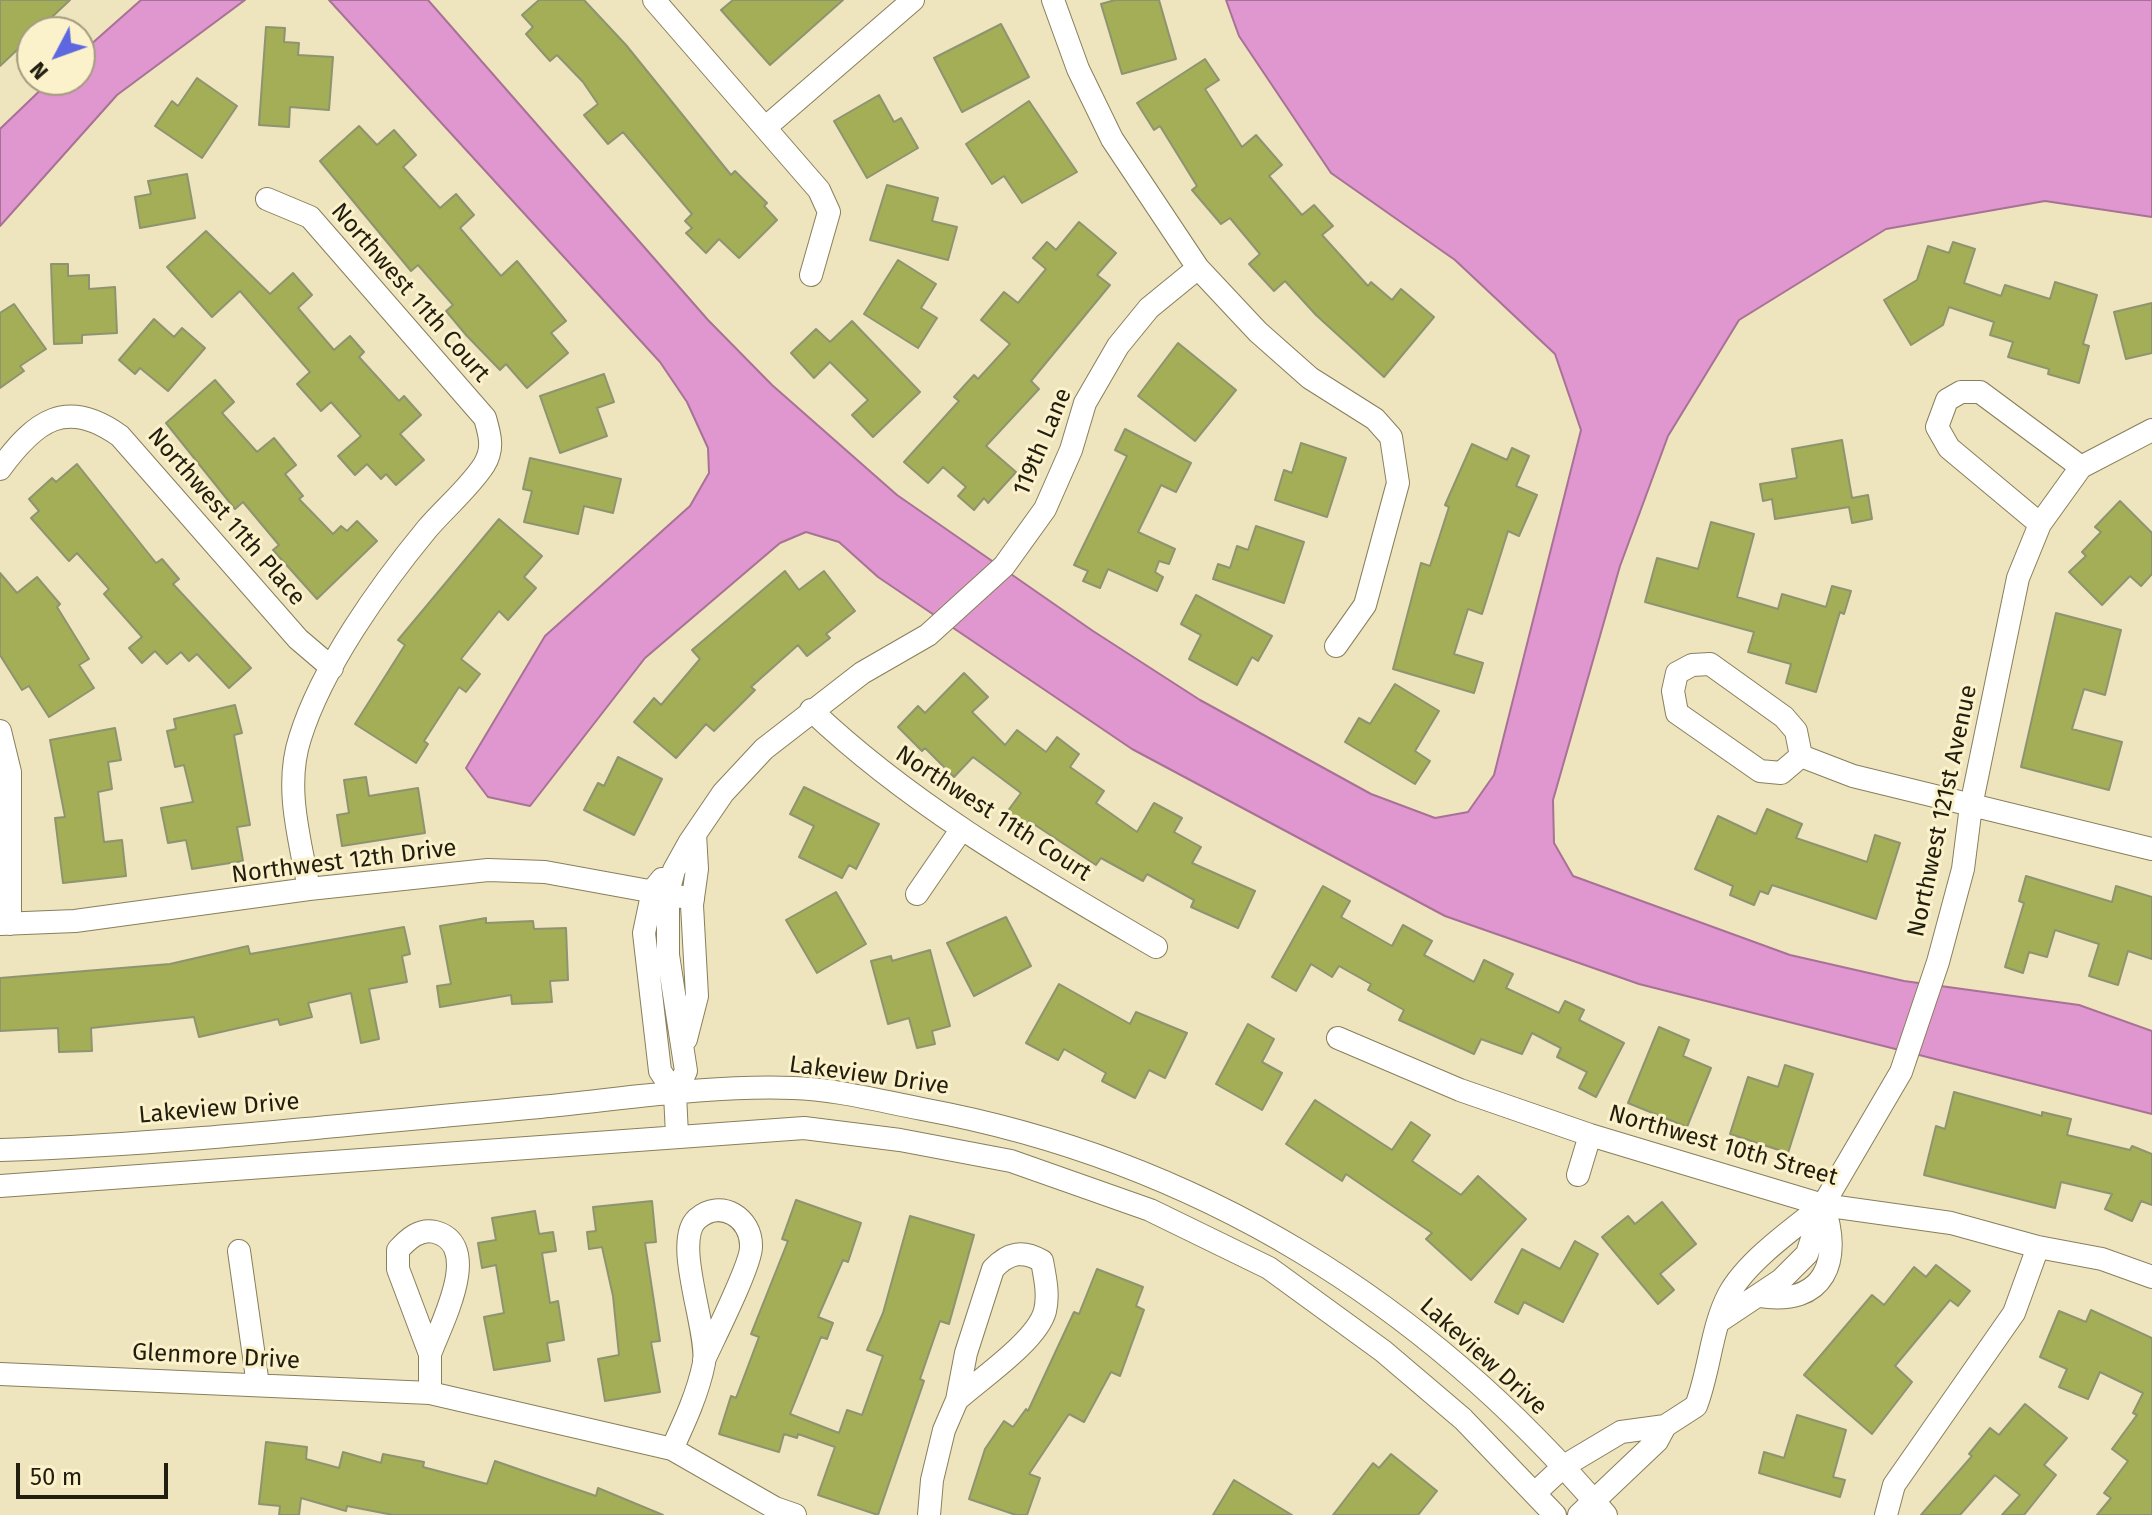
<!DOCTYPE html>
<style>
body{margin:0}
#map{position:relative;width:2152px;height:1515px;overflow:hidden;background:#eee4bd;font-family:"Fira Sans",sans-serif}
canvas{display:block}
.north{position:absolute;left:16px;top:16px;width:80px;height:80px;box-sizing:border-box;background:#fbf1ca;border:2px solid #a49c7f;border-radius:50%;rotate:229deg;font-size:22px;font-weight:700;line-height:32px;text-align:center;color:#211d0f}
.north::after{content:'';display:block;margin:auto;width:28px;height:36px;background:#5d68e0;clip-path:polygon(50% 0,100% 100%,50% 72%,0 100%)}
.scale{position:absolute;left:16px;top:1463px;width:152px;height:36px;box-sizing:border-box;border:4px solid #211d0f;border-top:0;padding-left:10px;font-size:24px;line-height:28px;white-space:nowrap;color:#211d0f;-webkit-text-stroke:6px #fbf1ca;paint-order:stroke}
</style>
<div id="map">
<canvas width="2152" height="1515"></canvas>
<div class="north">N</div>
<div class="scale">50 m</div>
</div>
<script>
const c = document.querySelector('canvas').getContext('2d');
c.lineJoin = 'round';
function fill(path, color) {
  c.fillStyle = color;
  c.fill(path, 'evenodd');
}
function trace(path, color, width, dash) {
  c.strokeStyle = color;
  c.lineWidth = width;
  c.lineCap = dash ? 'butt' : 'round';
  c.setLineDash(dash || []);
  c.stroke(path);
}
function label(font, color, halo, rows, align = 'center') {
  c.font = font + ' "Fira Sans",sans-serif';
  c.lineWidth = 6;
  c.setLineDash([]);
  c.textBaseline = 'middle';
  c.strokeStyle = halo;
  c.fillStyle = color;
  for (const [text, x, y, turn = 0] of rows) {
    c.save();
    c.translate(x, y);
    c.rotate((+turn || 0) * Math.PI / 180);
    c.textAlign = isNaN(turn) ? turn : align;
    if (halo) c.strokeText(text, 0, 0);
    c.fillText(text, 0, 0);
    c.restore();
  }
}
const water = new Path2D(`
 M141,0h104l-128,95 -117,131v-97l51,-49h29v-26z
 M329,0h99l280,320 64,65 125,110 196,136 107,69 171,94 64,24 33,-6 26,-37 87,-345 -26,-76 -100,-94 -124,-87 -92,-137 -13,-36h926v217l-107,-16 -159,28 -147,91 -71,116 -48,130 -67,234 1,43 19,33 217,79 114,26 175,24 73,26v83l-513,-130 -194,-68 -313,-167 -254,-172 -39,-35 -33,-10 -26,11 -135,115 -115,148 -42,-9 -22,-29 79,-132 145,-130 19,-33 -1,-25 -21,-46 -27,-40z`);
fill(water, '#e096cf');
trace(water, '#a77295', 2);
const building = new Path2D(`
 M0,0h70l-70,66z
 M539,0h45l42,45 105,130 4,-4 32,32 -3,3 13,14 -38,38 -20,-19 -13,14 -20,-20 6,-5 -7,-7 7,-7 -69,-82 -15,12 -24,-29 14,-11 -15,-22 -26,-27 -7,6 -24,-27 7,-7 -11,-12z
 M733,0h110l-73,65 -49,-55z
 M1115,0h44l17,59 -54,15 -21,-70z
 M1001,24l28,53 -67,35 -28,-54z
 M266,27l19,1 -1,14 15,1 -1,12 35,2 -4,53 -39,-3 -1,20 -30,-2z
 M1205,59l14,21 -14,9 37,58 14,-12 26,30 -13,11 33,39 12,-10 19,21 -11,9 46,51 3,-4 21,18 9,-11 33,28 -50,60 -68,-62 -31,-34 -11,10 -25,-27 11,-10 -30,-36 -9,6 -29,-34 5,-4 -37,-60 -6,4 -17,-27z
 M197,78l40,28 -35,52 -47,-32 17,-25 6,5z
 M879,95l15,27 7,-4 17,30 -51,30 -33,-57z
 M1029,101l48,71 -55,31 -18,-27 -12,8 -26,-40z
 M359,126l18,19 17,-15 22,25 -13,12 37,41 16,-14 18,21 -14,13 41,48 16,-15 49,60 -15,12 17,20 -41,35 -21,-24 -6,6 -33,-34 -21,-25 7,-6 -35,-40 -7,6 -91,-110z
 M187,174l8,44 -55,10 -5,-31 16,-3 -3,-13z
 M887,185l51,13 -6,23 25,6 -9,33 -78,-20z
 M1079,222l37,31 -19,22 13,10 -79,96 8,8 -53,57 30,26 -28,31 -4,-5 -10,12 -16,-14 8,-9 -23,-20 -15,16 -24,-21 55,-61 -5,-4 20,-22 4,4 32,-35 -29,-24 23,-28 14,11 28,-34 -13,-11 14,-16 9,8z
 M206,231l64,63 23,-21 19,22 -14,13 36,42 16,-14 14,16 -5,5 40,44 5,-5 17,19 -21,19 24,26 -28,25 -10,-11 -5,5 -14,-15 -12,11 -17,-19 23,-20 -30,-34 -10,9 -24,-27 13,-12 -70,-81 -28,26 -45,-50z
 M1953,242l22,7 -11,34 37,13 4,-11 45,14 5,-17 42,13 -14,49 6,2 -10,37 -31,-9 1,-5 -41,-12 5,-15 -23,-7 4,-13 -45,-15 -6,18 -32,20 -27,-45 33,-20 11,-34 21,7z
 M898,260l38,24 -15,24 16,10 -19,30 -54,-34z
 M51,264h17v12l21,-1v14l26,-2 2,46 -35,2v8l-28,1z
 M2152,303v50l-26,6 -12,-47z
 M14,304l32,45 -26,17 4,5 -24,17v-75z
 M154,319l20,18 8,-9 23,20 -37,43 -28,-23 -5,6 -16,-14z
 M852,321l68,71 -47,45 -21,-22 16,-15 -38,-38 -16,16 -23,-25 25,-24 14,13z
 M1178,343l58,47 -41,51 -57,-45z
 M604,374l10,28 -17,6 10,28 -47,17 -20,-57z
 M215,380l19,22 -12,11 35,39 17,-14 22,27 -11,9 18,22 -4,3 34,35 8,-8 6,5 10,-10 20,20 -60,58 -44,-49 6,-5 -36,-43 -8,7 -69,-86z
 M1125,429l66,34 -15,29 -15,-7 -23,47 37,17 -6,15 -10,-3 -4,11 8,5 -6,14 -49,-22 -8,19 -17,-7 5,-10 -14,-6 53,-109 -12,-6z
 M1842,440l10,58 16,-3 4,24 -20,4 -3,-16 -74,12 -3,-20 -9,2 -3,-17 37,-6 -5,-29z
 M1301,443l45,15 -19,59 -52,-17 9,-30 8,3z
 M1472,444l35,16 5,-12 17,8 -13,30 21,9 -18,41 -11,-5 -26,83 -14,-5 -14,45 29,9 -9,30 -81,-24 28,-106 9,3 19,-59 -4,-2z
 M530,458l91,21 -8,34 -29,-7 -6,28 -54,-12 8,-31 -9,-2z
 M77,464l79,99 6,-4 17,20 -6,5 78,84 -22,20 -32,-34 -8,7 -8,-9 -14,12 -12,-13 -13,12 -13,-15 13,-11 -38,-43 5,-5 -32,-36 -8,8 -38,-43 8,-7 -10,-12 23,-21 4,4z
 M2120,501l32,32v41l-11,12 -11,-10 -28,29 -33,-33 17,-16 -4,-4 19,-20 -6,-5z
 M499,519l43,37 -18,21 12,11 -28,32 -9,-9 -38,48 19,15 -14,18 -7,-5 -35,54 4,3 -12,19 -61,-39 50,-79 -7,-5z
 M1711,522l43,12 -17,63 41,12 4,-15 44,13 6,-21 19,5 -7,23 -4,-2 -24,80 -30,-9 5,-19 -43,-12 6,-20 -109,-30 12,-44 41,11z
 M1256,526l48,16 -20,61 -71,-24 5,-15 12,4 7,-22 11,4z
 M785,571l14,19 25,-19 31,40 -29,23 4,4 -23,18 -9,-11 -47,42 4,3 -41,41 -8,-7 -30,34 -42,-36 20,-24 7,7 39,-46 -8,-9z
 M0,573l17,20 20,-16 23,27 -3,3 32,52 -10,6 15,23 -45,29 -20,-31 -7,4 -22,-35z
 M1196,595l76,41 -14,25 -6,-4 -15,28 -48,-26 12,-24 -20,-11z
 M2056,613l65,17 -16,65 -21,-6 -12,40 50,13 -13,48 -88,-23z
 M964,673l24,24 -16,15 33,33 12,-15 29,22 11,-15 22,17 -9,13 34,24 -8,12 41,29 17,-29 28,15 -8,14 27,15 -9,16 63,28 -17,37 -47,-21 3,-7 -47,-26 -4,7 -42,-23 -5,7 -67,-44 -4,5 -18,-14 14,-19 -48,-36 -19,20 -29,-29 -3,3 -24,-24 20,-21 7,7z
 M1395,684l44,27 -24,40 15,10 -15,23 -70,-42 14,-24 11,6z
 M235,705l7,28 -8,2 16,90 -13,2 6,34 -51,8 -6,-29 -18,3 -7,-35 32,-6 -9,-37 -9,2 -8,-36 9,-2 -2,-10z
 M115,728l6,32 -13,2 4,27 -14,3 6,50 18,-2 4,36 -63,7 -8,-65 10,-1 -15,-77z
 M618,757l44,22 -28,56 -50,-25 14,-27 6,3z
 M366,777l3,19 49,-8 7,45 -83,13 -5,-31 12,-2 -5,-33z
 M804,787l75,37 -23,45 -7,-4 -7,13 -43,-21 15,-31 -24,-12z
 M1767,809l35,15 -6,14 71,24 8,-27 25,8 -24,76 -104,-34 -4,9 -8,-3 -6,14 -24,-10 3,-9 -38,-17 23,-53 38,18z
 M2026,876l86,26 4,-16 36,11v62l-24,-8 -10,34 -29,-9 10,-32 -44,-14 -8,27 -18,-5 -6,21 -18,-6 19,-64 -5,-2z
 M1323,886l27,15 -9,16 51,29 11,-21 29,16 -8,14 50,27 10,-22 29,14 -7,14 53,25 6,-12 19,9 -5,10 45,23 -28,54 -17,-9 8,-16 -30,-15 4,-9 -29,-15 -10,21 -41,-15 -7,15 -75,-34 5,-10 -36,-20 3,-6 -32,-18 -7,11 -21,-13 -15,27 -24,-14z
 M836,892l30,52 -49,29 -31,-53z
 M1006,917l25,49 -57,30 -27,-53z
 M486,918v5l47,-2 1,8 32,-1 2,52 -18,1 2,21 -40,2 -1,-9 -71,12 -3,-21 14,-2 -11,-58z
 M404,927l6,27 -8,2 5,26 -38,7 10,50 -18,4 -10,-50 -43,10 4,14 -32,8 -2,-6 -79,18 -5,-20 -103,11 1,23 -33,1 -1,-24 -58,3v-53l170,-14 78,-18 2,8z
 M930,950l20,76 -18,5 3,13 -18,4 -8,-30 -21,6 -17,-63 20,-5 1,5z
 M1059,984l71,40 6,-12 51,21 -22,45 -16,-8 -14,28 -33,-17 4,-8 -42,-24 -6,11 -32,-17z
 M1248,1024l26,15 -12,23 20,11 -20,37 -46,-26z
 M1659,1027l30,13 -6,16 28,12 -24,59 -59,-24z
 M1785,1065l28,9 -25,79 -58,-19 18,-57 30,10z
 M1954,1092l88,24v-4l29,7 -4,16 63,15 2,-4 20,8v51l-11,-4 -9,20 -27,-12 7,-15 -51,-12 -6,26 -131,-33 12,-49 9,3z
 M1315,1100l77,50 19,-28 19,13 -18,26 49,34 17,-19 48,43 -55,61 -45,-41 6,-6 -86,-59 -4,7 -56,-37z
 M796,1200l65,23 -13,39 -5,-2 -25,57 15,6 -6,16 -6,-2 -31,77 49,19 8,-23 15,5 21,-59 -16,-6 16,-37 27,-97 64,19 -25,89 -9,-3 -20,58 4,2 -46,134 -60,-20 17,-48 -37,-13 -1,4 -13,-4 -5,18 -60,-18 12,-38 5,2 23,-61 -8,-3 37,-93 -6,-2z
 M652,1201l4,41 -11,1 15,98 -9,1 9,50 -55,9 -7,-42 21,-4 -6,-59 -11,-49 -13,2 -2,-17 9,-1 -3,-24z
 M1662,1202l34,42 -36,30 14,16 -16,14 -56,-67 26,-21 7,8z
 M535,1211l4,23 14,-2 3,19 -14,2 8,50 8,-2 6,39 -17,3 3,18 -56,9 -10,-53 20,-4 -8,-48 -14,3 -4,-25 18,-3 -4,-22z
 M1575,1241l23,13 -35,68 -39,-20 -6,12 -23,-12 27,-53 38,20z
 M1936,1265l34,26 -12,15 -8,-6 -55,66 17,16 -40,52 -68,-59 68,-80 12,10 30,-38 12,10z
 M1097,1269l46,18 -7,19 8,4 -24,66 -9,-4 -27,50 -15,-8 -40,60 11,4 -13,37h-11l-47,-16 16,-50 19,-28 9,6 13,-18 2,2 46,-99 5,2z
 M2091,1310l61,28v177h-55l14,-17 -7,-5 24,-32 -16,-12 25,-34 -4,-2 10,-20 -43,-21 -12,27 -29,-12 8,-18 -27,-12 19,-46 27,11z
 M2025,1404l42,34 -23,27 12,10 -32,40h-22l18,-20 -25,-20 -35,40h-39l51,-59 -3,-2 21,-26 9,7z
 M1797,1415l49,15 -13,47 12,3 -5,17 -81,-24 5,-21 20,6z
 M266,1442l41,5 -1,12 33,9 4,-16 38,11 2,-9 41,8 -1,5 64,17 8,-23 101,35 2,-8 65,27h-270l-46,-9 -1,5 -45,-13 -2,17h-20l1,-9 -21,-2z
 M1391,1454l46,37 -19,24h-85l40,-52 6,5z
 M1234,1480l58,35h-79z`);
fill(building, '#a3ae56');
trace(building, '#8e9470', 2);
const minor = new Path2D(`
 M654,0l165,190 10,22 -18,63
 M1053,0l25,69 34,70 86,129 60,64 52,46 65,41 16,18 7,46 -33,122 -29,41
 M766,127l147,-127
 M267,199l43,18 175,201c5,17 9,31 -1,47 -15,23 -39,43 -57,64 -47,57 -105,138 -127,209 -16,49 0,102 9,151
 M0,469c35,-48 66,-72 120,-33l178,203 34,29
 M2040,524l-91,-76 -12,-21 10,-27 14,-8h19l101,75
 M1710,664l74,53 12,14 5,25 -20,17 -21,-2 -83,-58 -4,-22 4,-18 15,-8z
 M811,710c102,97 224,166 345,237
 M0,731l10,41v152
 M1801,756l52,20 299,73
 M662,879l-9,11 -9,43 16,138 15,23
 M917,894l44,-64
 M0,924l75,-3 234,-32 179,-19 57,2 148,27
 M1338,1038l122,52 130,45 233,70 128,18 87,24 64,12 50,18
 M686,1039l11,-43 -5,-91 5,-36 -2,-35
 M677,1135l-2,-41 11,-23 -18,-116v-62l6,-23 15,-27 34,-50 41,-44 98,-76 66,-38 76,-69 41,-57 26,-59 14,-47 33,-57 31,-38 49,-40
 M0,1150c180,-6 360,-27 540,-43 83,-8 169,-22 253,-19 42,1 87,13 129,21 276,51 504,193 684,406
 M1578,1175l12,-40
 M0,1186l804,-58 96,12 111,21 139,49 119,58 114,83 80,68 92,96
 M239,1251l19,134
 M1759,1296c66,11 84,-36 64,-91
 M1718,1322l63,-42 26,-26 16,-49 78,-133 37,-110 25,-93 8,-63 47,-228 22,-54 41,-57 71,-37
 M430,1354c11,-30 54,-109 5,-122 -15,-4 -27,7 -37,18v19l32,85v39
 M0,1374l430,19 242,56 103,59 20,7
 M672,1449c13,-28 26,-56 32,-86 5,-33 -32,-121 -7,-144 24,-21 55,-1 54,28 0,18 -37,91 -47,113
 M1536,1492l28,-26 57,-34 44,-6 31,-20c14,-36 15,-78 33,-112 18,-33 65,-66 94,-89
 M929,1515l3,-35 12,-50 13,-30 9,-47 27,-84c16,-17 30,-19 49,-8 3,16 7,34 3,50 -8,30 -65,68 -88,89
 M1579,1515l78,-74 8,-15
 M1886,1515l8,-30 120,-172 24,-66`);
trace(minor, '#887f5b', 24);
trace(minor, '#fff', 22);
label('24px', '#211d0f', '#fbf1ca', [
 ["Northwest 11th Court",410,293,49],
 ["119th Lane",1043,442,-67],
 ["Northwest 11th Place",226,517,49],
 ["Northwest 121st Avenue",1943,811,-78],
 ["Northwest 11th Court",993,814,33],
 ["Northwest 12th Drive",344,862,-7],
 ["Lakeview Drive",869,1076,8],
 ["Lakeview Drive",219,1109,-5],
 ["Northwest 10th Street",1723,1146,16],
 ["Glenmore Drive",216,1357,3],
 ["Lakeview Drive",1483,1357,42]
]);
</script>
